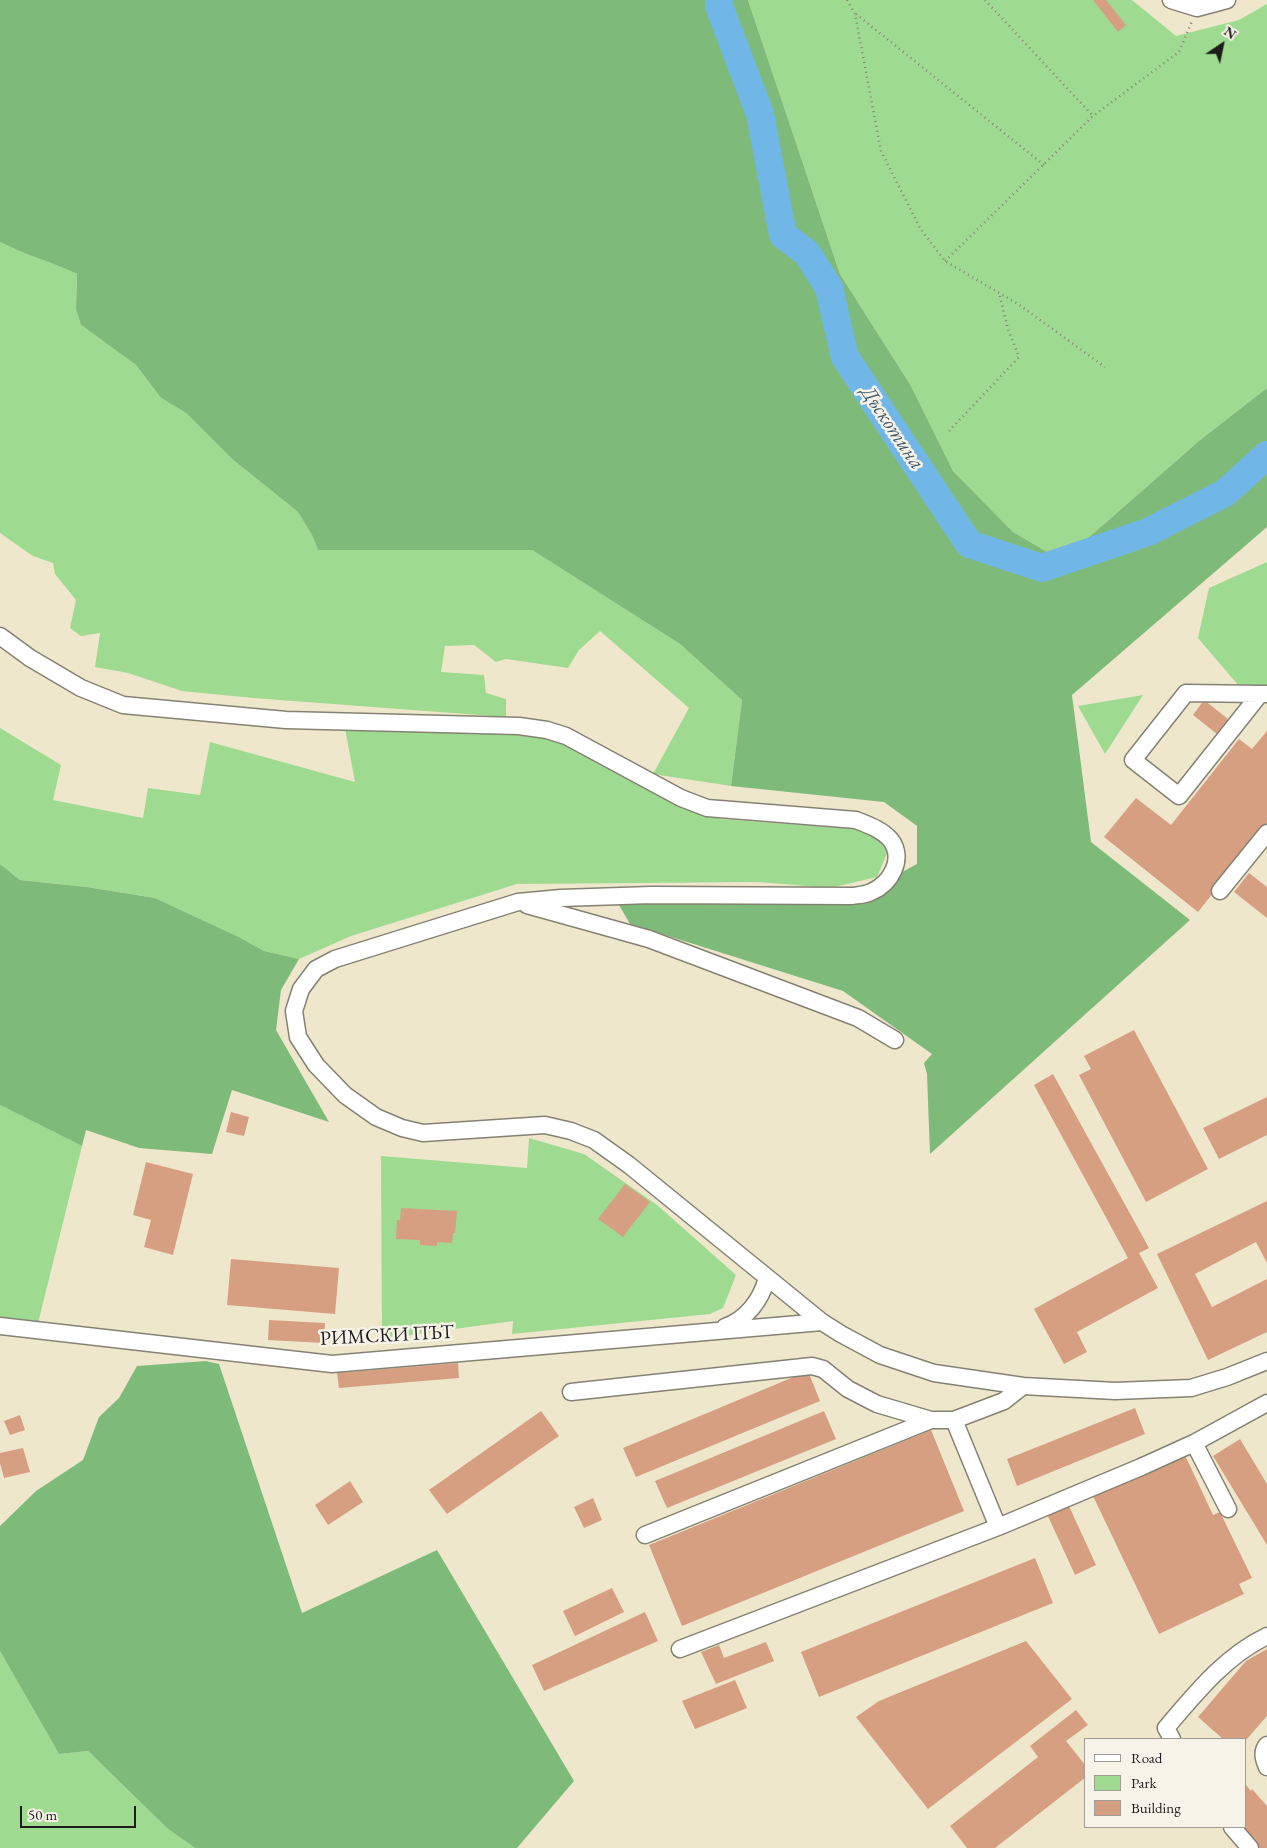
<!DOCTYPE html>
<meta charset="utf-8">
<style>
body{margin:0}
#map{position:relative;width:1267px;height:1848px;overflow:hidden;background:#eee7cc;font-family:"EB Garamond",serif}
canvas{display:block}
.legend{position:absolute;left:1084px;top:1738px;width:162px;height:90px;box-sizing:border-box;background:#f7f3e8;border:1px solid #9f9d96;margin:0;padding:6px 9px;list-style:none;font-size:15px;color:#1c1c1c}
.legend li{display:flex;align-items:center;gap:10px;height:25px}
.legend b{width:25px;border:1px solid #9f9d96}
.north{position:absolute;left:1197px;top:20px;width:50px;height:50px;-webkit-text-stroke:4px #f7f3e8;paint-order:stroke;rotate:34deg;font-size:14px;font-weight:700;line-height:20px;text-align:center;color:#1c1c1c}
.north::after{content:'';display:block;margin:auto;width:18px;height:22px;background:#1c1c1c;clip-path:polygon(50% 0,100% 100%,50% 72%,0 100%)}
.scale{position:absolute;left:20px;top:1806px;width:116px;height:22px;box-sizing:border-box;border:2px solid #1c1c1c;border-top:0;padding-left:6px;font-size:15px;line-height:18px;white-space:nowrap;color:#1c1c1c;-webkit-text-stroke:4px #f7f3e8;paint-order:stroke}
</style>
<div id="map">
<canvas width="1267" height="1848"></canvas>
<ul class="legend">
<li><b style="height:6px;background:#fff"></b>Road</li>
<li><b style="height:14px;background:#9edb90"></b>Park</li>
<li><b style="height:14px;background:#d79f82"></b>Building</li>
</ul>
<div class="north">N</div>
<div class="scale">50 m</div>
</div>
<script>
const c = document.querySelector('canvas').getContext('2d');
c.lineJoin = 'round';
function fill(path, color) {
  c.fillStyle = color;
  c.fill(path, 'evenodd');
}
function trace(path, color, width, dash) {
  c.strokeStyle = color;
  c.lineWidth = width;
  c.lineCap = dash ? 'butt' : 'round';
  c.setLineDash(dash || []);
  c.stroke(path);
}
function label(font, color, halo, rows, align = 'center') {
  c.font = font + ' "EB Garamond",serif';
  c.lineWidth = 5;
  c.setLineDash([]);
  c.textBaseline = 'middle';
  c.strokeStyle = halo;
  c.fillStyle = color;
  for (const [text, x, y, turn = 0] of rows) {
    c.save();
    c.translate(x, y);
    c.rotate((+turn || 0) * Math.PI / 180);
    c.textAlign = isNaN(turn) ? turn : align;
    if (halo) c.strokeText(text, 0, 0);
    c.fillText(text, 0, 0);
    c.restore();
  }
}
fill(new Path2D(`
 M748,0h384l44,36 63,-16 28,-16v384l-67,52 -105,92 -34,28 -48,-28 -60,-61 -42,-85 -71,-112z
 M0,242c25,13 52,20 77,32l-1,34 5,17 55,40 25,33 25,15 46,46 66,53 14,23 6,15h214l148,94 62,56 -11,86 -78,-12 36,-66 -89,-77 -21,19 -11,18 -62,-9 -10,3 -22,-17 -29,1 -4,26 43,3 2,18 20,6v18l-253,-19 -71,-7 -54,-18 -33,-6 5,-34 -19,3 -11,-8 6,-28 -21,-26 -2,-11 -20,-7 -33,-23z
 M1267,562v123l-19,2 -9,-1 -41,-48 11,-50z
 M1143,695l-38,59 -27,-48z
 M344,723l158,4 65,15 101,56 52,21 148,11 20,21 -11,26 -47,11 -71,-6 -242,2 -166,52 -52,23 -35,-8 -25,-14 -84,-39 -68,-11 -67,-7 -20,-16v-136l61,37 -8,35 90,18 5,-30 52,7 10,-53 145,40z
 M0,1105l82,41 -44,177 -38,-6z
 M529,1138l55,16 73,51 79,70 -13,33 -13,6 -198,20 1,-13 -131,18 -1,-183 146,12z
 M0,1651l59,103 29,-3 80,78 27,19h-195z`), '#9edb90');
fill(new Path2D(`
 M0,0h748l92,274 71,112 42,85 60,61 48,28 34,-28 105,-92 67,-52v139l-195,168 19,147 99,78 -260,234 -3,-80 -3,-11 8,-9 -89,-63 -213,-67 -15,-26 247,-4 55,-30v-38l-33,-24 -153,-16 11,-86 -62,-56 -148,-94h-214l-6,-15 -14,-23 -66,-53 -46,-46 -25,-15 -25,-33 -55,-40 -5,-16 1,-35c-25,-12 -52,-19 -77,-32z
 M0,864l20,16 67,7 68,11 84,39 25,14 35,8 -18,31 -5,40 53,92 -97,-32 -20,64 -73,-6 -53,-18 -4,16 -82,-41z
 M206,1361l13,3 83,249 135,-63 137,231 -57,67h-322l-27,-19 -80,-78 -29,3 -59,-103v-125l36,-35 47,-31 16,-43 20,-19 18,-32z`), '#7ebb7a');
trace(new Path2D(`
 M719,0v6l41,108 23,121 24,18 22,35 16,69 124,187 73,24 106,-36 77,-39 42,-38`), '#70b7e7', 28);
fill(new Path2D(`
 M1093,0h13l20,25 -8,7z
 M1204,700l24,19 -11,15 -24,-19z
 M1267,731v94l-69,87 -94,-75 32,-39 35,27 68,-86 13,10z
 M1249,873l18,14v31l-33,-26z
 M1134,1030l74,139 -62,33 -67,-127 12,-6 -7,-13z
 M1053,1074l96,174 -10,5 19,35 -81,44 10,20 -23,12 -30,-55 94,-51 -94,-173z
 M1267,1097v38l-48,24 -16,-31z
 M231,1112l18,5 -5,19 -18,-4z
 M146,1162l47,12 -20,81 -29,-8 7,-27 -18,-5z
 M625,1184l25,18 -27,35 -25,-18z
 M1267,1201v62l-11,-21 -61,32 17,33 55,-28v53l-59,28 -51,-106z
 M401,1208l56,3 -2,22h-2l-1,10 -15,-1v4l-17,-1v-5l-24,-1 1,-19h3z
 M231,1259l108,9 -4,46 -108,-9z
 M269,1320l56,3 -1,20 -56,-3z
 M458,1363l1,15 -120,10 -2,-15z
 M808,1371l12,30 -184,76 -13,-29z
 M1135,1408l10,26 -128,52 -10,-27z
 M541,1411l18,25 -112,78 -18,-24z
 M824,1411l12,28 -169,69 -12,-27z
 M20,1415l5,15 -15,5 -6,-14z
 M931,1430l33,81 -282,115 -33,-81z
 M1240,1439l27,45v61l-54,-89z
 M23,1448l7,24 -26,6 -4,-15v-10z
 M1184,1453l29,62 7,-3 32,66 -13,6 5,10 -85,40 -66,-138z
 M350,1481l13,21 -35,23 -13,-20z
 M593,1498l9,22 -18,8 -10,-21z
 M1068,1504l28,61 -21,10 -28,-61z
 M1035,1558l18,45 -234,94 -18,-45z
 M612,1588l12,24 -49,24 -12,-25z
 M645,1612l13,29 -114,50 -12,-26z
 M1026,1641l46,58 -144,110 -72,-92 23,-16z
 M766,1642l8,19 -58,23 -15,-32 18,-7 5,13z
 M1267,1649v67l-20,23h-24l-25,-22 48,-56z
 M735,1680l12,28 -52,21 -13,-28z
 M1076,1710l12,15 -22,16 20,25v11l-91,71h-28l-17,-22 88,-69 -8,-11z
 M1246,1785l5,6 1,-2 15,17v42h-12l-18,-21h9z`), '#d79f82');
const minor = new Path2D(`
 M1171,0l26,8 30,-8
 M0,636l30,22 51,30 42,17 163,15 233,6 28,4 19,6 115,62 26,10 149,12c12,5 25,9 34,19 16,20 0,45 -19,53 -6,3 -13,3 -19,4l-201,-1 -90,3 -43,4 -183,57 -19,10 -15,20 -7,22 4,26 18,28 29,30 31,22 26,11 21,5 122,-8 26,6 23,9 35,25 193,157 19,12 39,21 54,18 89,13 92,5 76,-3 36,-11 40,-16
 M1260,694l-74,-1 -53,67 46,36 81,-102h7
 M1220,891l47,-58
 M527,905l122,34 209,79 37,22
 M0,1326l332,38 490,-42
 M725,1327c22,-8 36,-27 42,-49
 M571,1392l241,-26 11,3 25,20 29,15 54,16
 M954,1420l44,107
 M1194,1443l34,66
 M645,1535l286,-115h23l50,-19 19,-15
 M680,1649l318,-122 143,-60 53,-24 73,-40
 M1172,1739l-6,-11c29,-34 59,-72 101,-92
 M1267,1745c-6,7 -3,15 0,22
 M1232,1827l18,21`);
trace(minor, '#858274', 19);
trace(new Path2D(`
 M847,0l8,14 26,137 39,77 25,33 73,43 87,63
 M985,0l108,116
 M856,14l188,151
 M945,261l148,-145 86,-64 13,-31
 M949,431l70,-74 -11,-28 -9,-36`), '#858274', 2.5, [1, 4]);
trace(minor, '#fff', 16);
label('20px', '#1c1c1c', '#f7f3e8', [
 ["РИМСКИ ПЪТ",387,1336,-3]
]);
label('italic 21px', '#3e5a6d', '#f7f3e8', [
 ["Дъскотина",892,428,56]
]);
</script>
